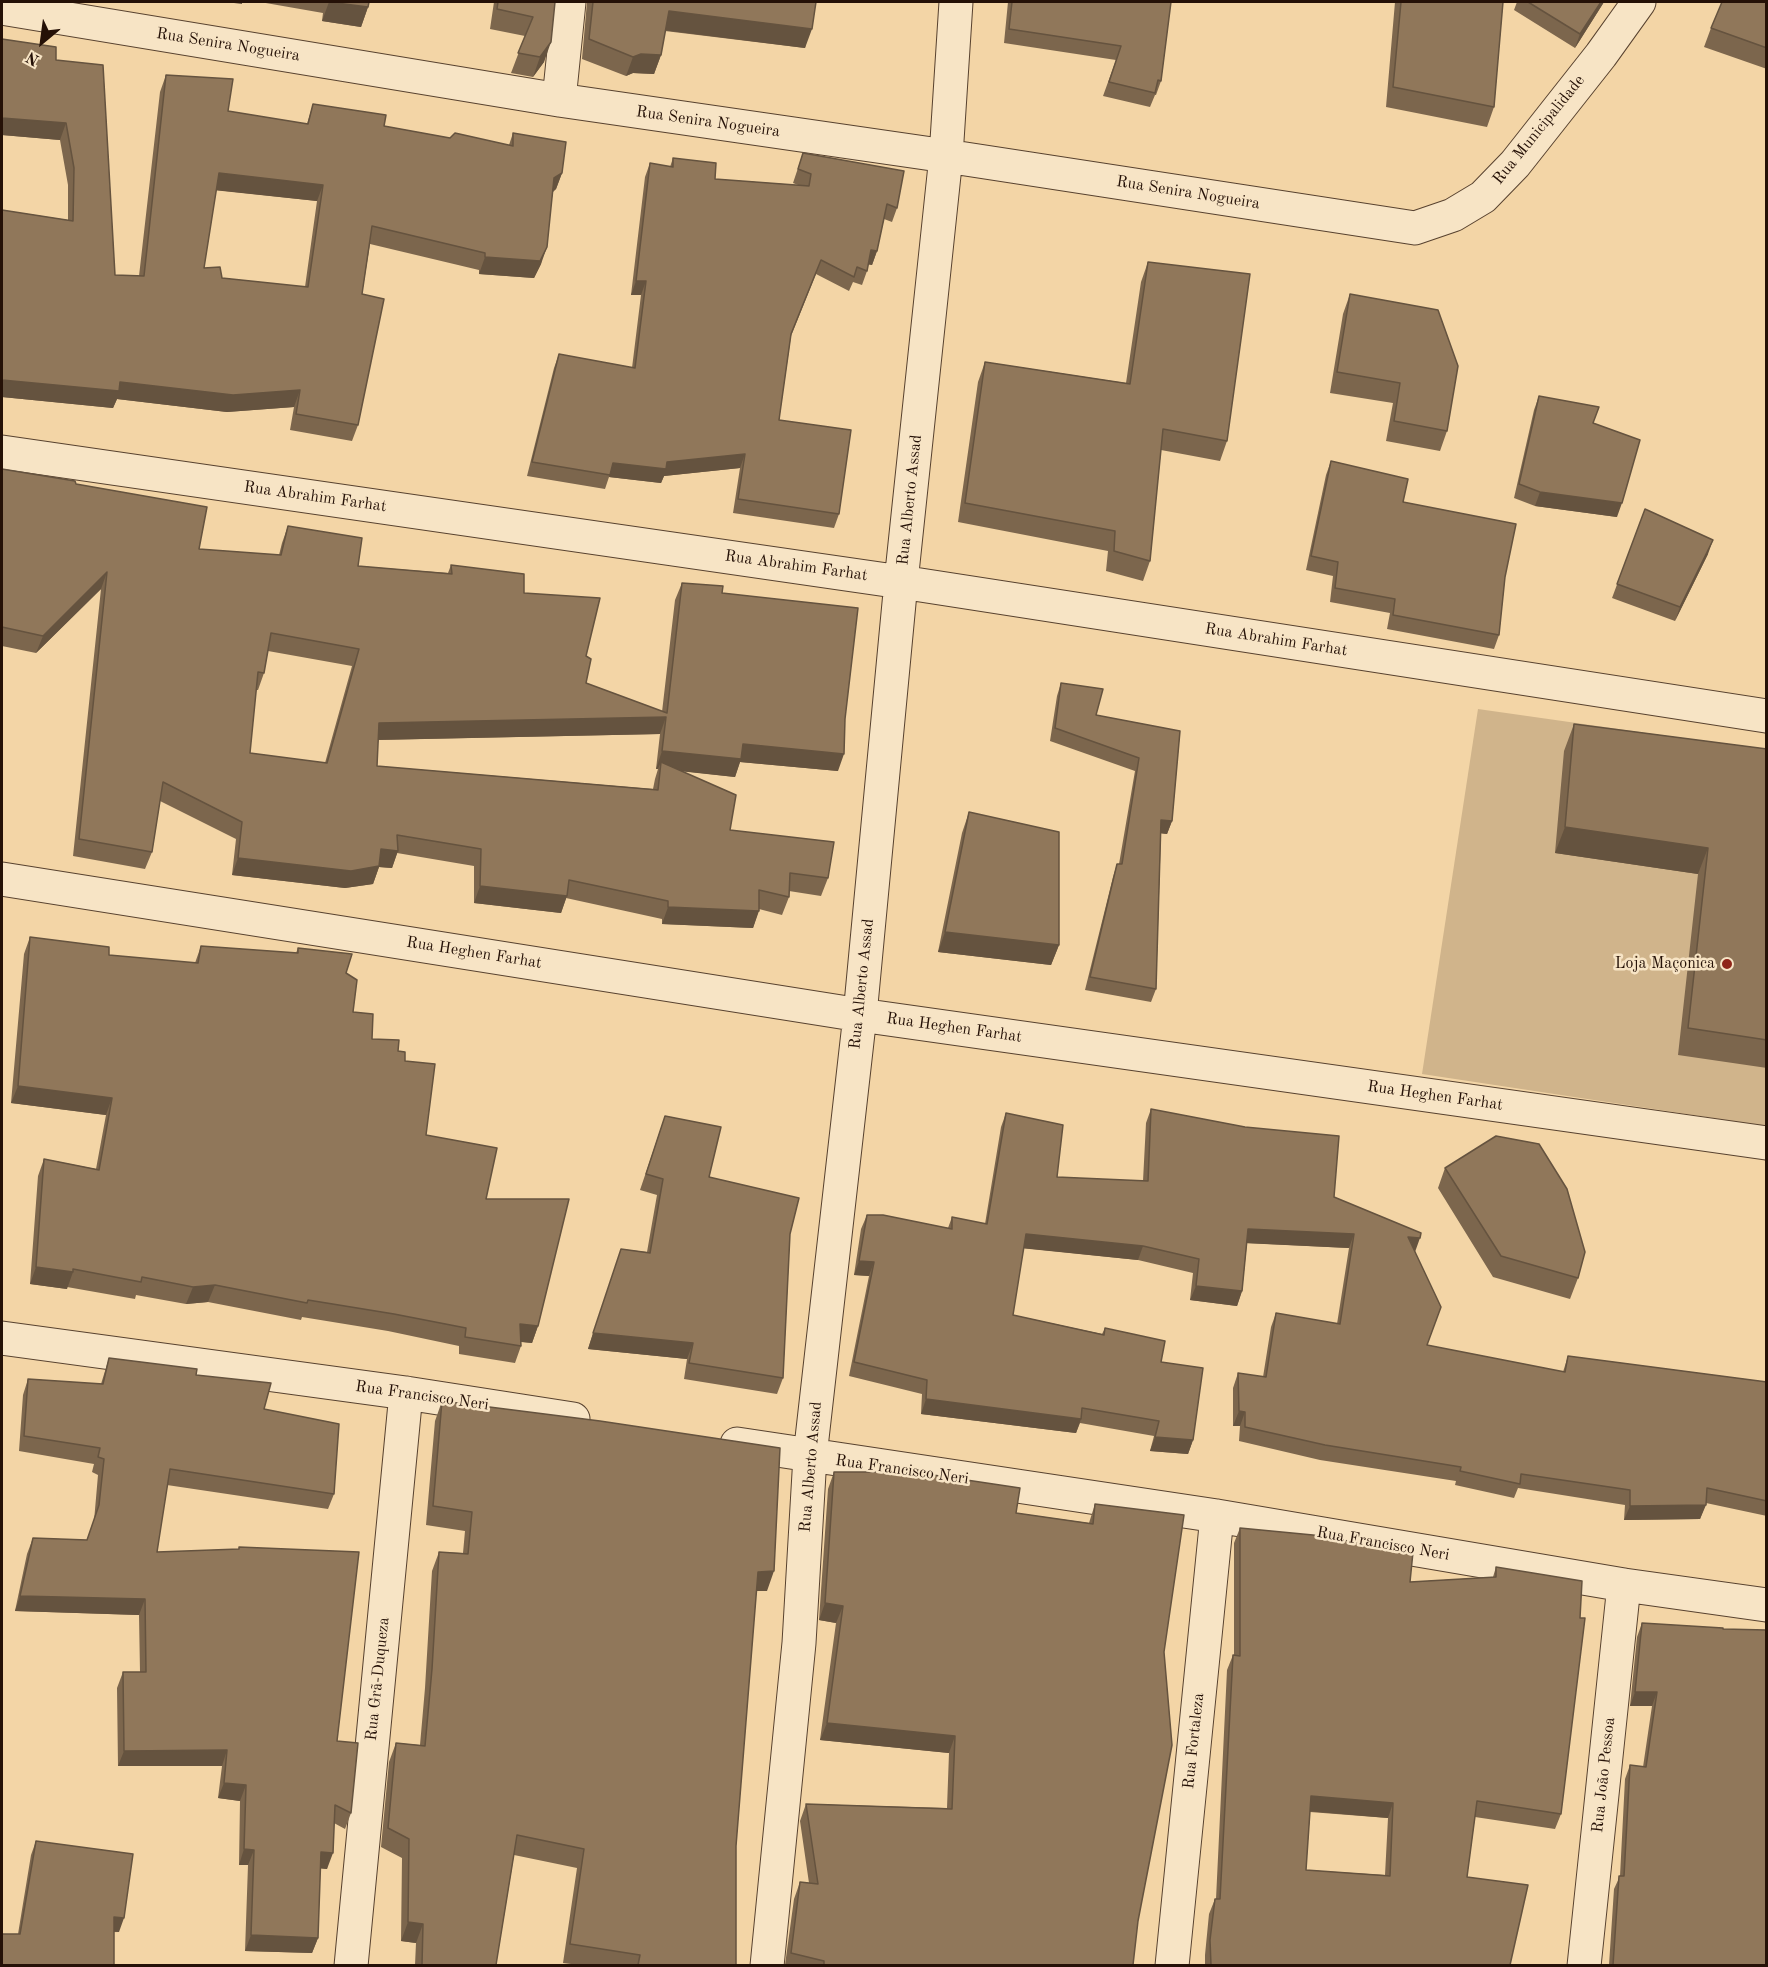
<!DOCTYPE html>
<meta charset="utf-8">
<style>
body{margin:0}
#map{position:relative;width:1768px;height:1967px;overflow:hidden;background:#f3d5a6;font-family:"Old Standard TT",serif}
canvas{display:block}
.frame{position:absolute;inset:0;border:3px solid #251107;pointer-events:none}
.north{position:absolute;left:12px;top:12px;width:60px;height:60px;-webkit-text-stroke:4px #f7e4c5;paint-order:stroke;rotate:209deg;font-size:16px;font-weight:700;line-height:24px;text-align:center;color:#251107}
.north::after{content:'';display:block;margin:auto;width:21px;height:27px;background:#251107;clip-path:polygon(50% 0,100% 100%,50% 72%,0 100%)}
</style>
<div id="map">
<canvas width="1768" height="1967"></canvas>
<div class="frame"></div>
<div class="north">N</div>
</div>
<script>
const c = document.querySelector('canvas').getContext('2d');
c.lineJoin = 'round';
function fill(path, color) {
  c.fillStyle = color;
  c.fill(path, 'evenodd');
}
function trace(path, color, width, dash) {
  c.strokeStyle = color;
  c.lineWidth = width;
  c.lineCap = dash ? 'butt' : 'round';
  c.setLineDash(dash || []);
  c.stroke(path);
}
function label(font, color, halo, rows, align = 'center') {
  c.font = font + ' "Old Standard TT",serif';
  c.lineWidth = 5;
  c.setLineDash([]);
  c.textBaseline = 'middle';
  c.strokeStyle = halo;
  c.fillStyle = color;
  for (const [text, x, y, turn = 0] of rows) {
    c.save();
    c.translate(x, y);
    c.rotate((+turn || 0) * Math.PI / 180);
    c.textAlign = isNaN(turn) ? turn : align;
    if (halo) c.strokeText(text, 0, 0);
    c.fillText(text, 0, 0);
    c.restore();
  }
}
fill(new Path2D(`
 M1478,709l288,41v376l-344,-52z`), '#d0b48b');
const minor = new Path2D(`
 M2,8l557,92 387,56 469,72 38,-13 30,-18 32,-33 86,-109 38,-53
 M559,100l10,-98
 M2,452l899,130 865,134
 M2,879l858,136 906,128
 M2,1338l404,55 167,26
 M737,1444l480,72 407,69 142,20
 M351,1966l55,-573
 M767,1966l32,-323 11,-187 50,-441 41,-433 45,-426 10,-154
 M1172,1966l45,-450
 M1584,1966l40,-381`);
trace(minor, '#58422f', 35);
trace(minor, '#f7e4c5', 33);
fill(new Path2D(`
 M260,2h109l-1,5 -7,20 -39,-6 1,-8z
 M494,2h61l-11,60 -11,15 -22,-4 14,-37 -35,-7z
 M587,2h229l-11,46 -140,-17 -4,24 -7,19 -21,-1 -7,3 -44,-17z
 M1008,2h163l-10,79 -5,14h-1l-5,12 -47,-11 13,-36 -112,-17z
 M1395,2h108l-9,105 -7,20 -101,-20z
 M1517,2h87l-29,46 -61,-38z
 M1767,2v67l-63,-22 7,-19z
 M2,39l54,21 59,215 24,1 21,-184 6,-17 62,36 79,13 6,-20 71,22 66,12 59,7 4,-12 49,40 -6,16 -3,3 -12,72 -7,14 -55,-4v-4l-109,-26 -8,50 -4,131 -6,16 -62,-11 4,-23 -67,5 -110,-13 -4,9 -111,-11v-187l66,10v-35l-8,-45 -58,-5zM216,190l101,11 -12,86 -83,-9 -18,-10z
 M803,153l94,55 -5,14 -8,-3 -7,32 -5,14 -4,-1 -1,7 -5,14 -9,-3 -4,9 -33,-17 -25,62 -12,84 60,94 -5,14 -101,-15 7,-45 -76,8 -3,7 -52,-6 -4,12 -78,-13 27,-108 5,-14 73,14 9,-73h-10l14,-118 5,-14 20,4 3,-9 42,21 83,6 -5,-2z
 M1148,262l79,179 -7,20 -59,-11 -11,111 -7,20 -37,-10 2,-20 -150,-29 20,-140 7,-20 141,21 15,-101z
 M1350,294l97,137 -7,20 -54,-10 7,-38 -63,-10 13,-79z
 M1539,396l78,121 -82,-11 -21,-8 20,-88z
 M1331,461l72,41 102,75 -6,58 -5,14 -107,-20 3,-16 -60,-11 3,-26 -27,-6 20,-95z
 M2,469l74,15 123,65 80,6 3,-12 6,-17 70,40 90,7 3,-8 73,28 62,63v27l76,29 13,-112 7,-17 40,10 116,178 -98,-9 -5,15 -53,-6 48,59 98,48 -7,18 -32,-5v6l-7,18 -23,-6 -6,19 -91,-4v-5l-96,-21 -5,15 -87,-10v-37l-77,-13 -5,15 -13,-1 -6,17 -28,4 -113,-13 4,-36 -76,-38 -8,51 -7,17 -72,-13 28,-267 -65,64 -34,-7zM268,651l84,15 -27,97 -75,-10 6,-63h2l6,-17zM660,734l-4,35h2l-3,10 -2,10 -276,-23 1,-26z
 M1645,509l63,45 -33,67 -63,-23z
 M1061,683l35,32 84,16 -8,90 -5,13 -6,-1 -5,156 -5,13 -66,-12 28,-113 4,-13h2l16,-93 -85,-30 7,-45z
 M1574,724l193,25v319l-89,-13 20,-181 -143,-21 9,-102z
 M969,812l90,133 -8,20 -113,-13 24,-119z
 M30,937l79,18 86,8 6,-17 95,7 2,-5 48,25 7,39 19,27 26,12 7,10 21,74 60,64 52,127 -6,17 -11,-1v4l-6,17 -56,-9v-8l-71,-15 -86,-14 -1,3 -93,-18 -22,2 -50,-9 -1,4 -68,-12v2l-37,-5 8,-108 6,-17 52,10 10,-54 -95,-12 13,-149z
 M1151,1109l183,88 81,55 12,93 136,27 5,-16 199,26v134l-61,-13 -6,16 -76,1 1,-15 -107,-17 -4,10 -59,-13 1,-4 -136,-21 -81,-19 1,-15h-7v-38l5,-15 25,4 8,-50 5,-14 61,11 12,-76 -102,-5 -5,48 -5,15 -47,-6 3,-27 -55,-13 -115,-12 -10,67 89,19 3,-6 56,34 32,78 -5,14 -38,-3 4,-15 -74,-13 -4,10 -155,-19 1,-20 -73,-18 20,-100 -15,-1 7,-46 6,-14 81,13 4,-11 33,7 16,-97 5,-14 51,64 86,4 3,-58z
 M665,1116l44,61 81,57 -7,144 -6,16 -93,-15 3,-20 -99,-10 33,-100 26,3 10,-57 -17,-5z
 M1445,1168l133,110 -8,21 -77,-22 -55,-89z
 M109,1358l87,17 68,34 70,85 -6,15 -161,-24 -10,67 180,189 14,72 -6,16 -11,-6 -7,46 -7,-1 -2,70 -6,15 -67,-2 3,-86h-9l1,-64 -22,-3 4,-32h-104l-1,-78 6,-16h17l-1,-57 -124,-4 12,-57 6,-16 54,2 7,-19 4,-46 -6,-3 2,-8 -75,-13 4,-56 5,-16 73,5z
 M442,1401l325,190h-11l-20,255v119h-157l-16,-2 14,-95 -63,-13 -18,110h-81l1,-22 -15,-2 1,-83 -21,-11 8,-85 7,-19 24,2 5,-57 7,-117 7,-19 24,1 2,-22 -39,-6 9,-104z
 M834,1472l182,41 73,10 6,-19 69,148 -31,313h-348l9,-66 6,-17 9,1 -9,-62 6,-17 141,4 2,-55 -129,-13 16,-117 -17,-3 9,-131z
 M1240,1528l170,54 83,-5 3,-10 65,247 -6,15 -80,-12 -8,60 43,88h-305v-10l4,-41 6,-15h1l11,-229 6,-15h1v-112zM1310,1812l78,6 -3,57 -79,-5z
 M1642,1623l125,342h-158l5,-76 6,-13 5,-97 5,-14 13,2 9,-61h-22l7,-69z
 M36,1841l83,91 -101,2 13,-79z`), '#7c664d');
fill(new Path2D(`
 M226,2h16v2z
 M329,2l39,5 -7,20 -39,-6z
 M1601,2h3l-29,46 5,-14z
 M669,11l143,18 -7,19 -143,-18z
 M551,42l-7,20 -11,15 7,-20z
 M641,54l20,1 -7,19 -21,-1 -7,3 7,-19z
 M2,118l64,5 -6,17 -58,-5z
 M219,173l104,12 -6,16 -104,-11z
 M562,173l-6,16 -8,6 6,-17z
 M547,247l-6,17 -7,14 -55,-4 6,-17z
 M871,250l6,1 -5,14 -6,-1z
 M636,281h10l-5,14h-10z
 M2,380l118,2 180,8 -6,17 -67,5 -110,-13 -4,9 -111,-11z
 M745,454l-5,14 -76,8 -3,7 -52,-6 4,-14 54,-1z
 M1540,492l82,11 -5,14 -82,-11z
 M1713,540l-5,14 -33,67 5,-14z
 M107,572l-6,17 -65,64 7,-17z
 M666,717l-6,17 -288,6 7,-17z
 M743,744l101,10 -6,17 -98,-9 -5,15 -75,-8 1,-7 -3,7h-2l6,-18z
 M1161,820l11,1 -5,13 -10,-1z
 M1565,827l143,21 -10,26 -143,-21z
 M381,849l17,2 -6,17 -13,-1 -6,17 -28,4 -113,-13 6,-17z
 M480,886l87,10 -6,17 -87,-10z
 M668,907l91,4 -6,17 -91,-4z
 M945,932l114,13 -8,20 -113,-13z
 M18,1086l94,12 -6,17 -95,-12z
 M1248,1229l106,5 -5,14 -106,-5z
 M1026,1234l117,12 -5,14 -118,-12z
 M1408,1237l12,1 -5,14z
 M859,1261l15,1 -5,14 -15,-1z
 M36,1267l37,5 -6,17 -37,-5z
 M215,1285l-7,17 -22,2 7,-17z
 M1196,1286l46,5 -5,15 -47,-6z
 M520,1324l18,2 -6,17 -18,-2z
 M593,1333l100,10 -6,16 -99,-10z
 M926,1399l155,20 -5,14 -155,-19z
 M1239,1411l6,1 -5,14h-7z
 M1155,1437l38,3 -5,14 -38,-3z
 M1706,1505l-6,14 -76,1 6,-14z
 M774,1571l-7,20h-16l7,-19z
 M20,1596l125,3 -6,16 -124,-4z
 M825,1603l18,3 -7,17 -17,-3z
 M1635,1692h22l-5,14h-22z
 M827,1723l128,13 -6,17 -129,-13z
 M227,1750l-5,16h-104l6,-15z
 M224,1783l22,2 -6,16 -22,-3z
 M1311,1796l82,7 -5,15 -82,-7z
 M244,1849l10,1 -6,15h-9z
 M321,1852l12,1 -6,16 -12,-1z
 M114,1917l10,1 -5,14 -10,-1z
 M408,1922l15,2 -7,19 -15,-2z
 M251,1935l67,3 -6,15 -67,-2z`), '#65533f');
const building = new Path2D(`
 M329,2h40l-1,5z
 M498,2h57l-4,40 -11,15 -22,-4 15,-36 -36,-8z
 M593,2h223l-4,27 -143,-18 -8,44 -20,-1 -8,3 -44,-18z
 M1012,2h159l-10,79 -3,-1 -3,13 -46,-11 12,-36 -112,-17z
 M1401,2h102l-9,105 -101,-20z
 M1528,2h73l-21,32z
 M1722,2h45v46l-56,-20z
 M2,39l54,8v13l47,5 12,210 29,1 22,-201 67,4 -5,32 80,13 5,-20 73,11 -2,11 66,12 5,-5 58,13v-13l53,9 -4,31 -8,5 -7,69 -7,14 -55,-4v-4l-113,-27 -10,68 22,5 -26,126 -62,-11 4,-24 -67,5 -113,-13 -1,9 -117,-11v-170l71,11 1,-53 -8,-45 -64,-5zM219,173l104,12 -15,102 -86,-9 -2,-11 -16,1z
 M803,153l101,18 -7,37 -10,-4 -10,47 -6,-1 -4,21 -10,-4 -3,10 -33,-17 -30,74 -12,86 72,10 -12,84 -101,-15 7,-45 -78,8 -1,7 -53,-6 -3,12 -78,-13 27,-108 76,14 11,-87h-10l14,-118 23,4v-9l43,5 -1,16 94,7 2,-12 -13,-5z
 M1148,262l102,12 -23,167 -64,-12 -13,132 -36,-10 1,-20 -150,-28 20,-141 145,22z
 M1350,294l88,16 20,56 -11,65 -53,-10 6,-38 -63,-11z
 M1539,396l60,11 -6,16 47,17 -18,63 -82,-11 -21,-8z
 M1331,461l77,18 -5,23 113,22 -11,53 -6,58 -106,-20 2,-16 -60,-11 3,-26 -27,-6z
 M2,469l73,12 1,3 131,23 -8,42 82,6 7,-29 74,12 -4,28 94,8 -1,-9 73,9v19l76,5 -14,58 5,3 -5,24 81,30 15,-130 41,3 -1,7 136,15 -13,111 -1,35 -101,-10 -2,15 -79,-8 4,-34 -287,6 -2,43 281,24 3,-28 75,33 -6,35 104,12 -6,36 -38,-5 -1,24 -30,-7v21l-91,-4v-6l-99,-21 -2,16 -87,-10 1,-37 -84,-14 1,16 -17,-2 -2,17 -28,5 -113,-13 4,-36 -79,-40 -11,70 -73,-13 28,-267 -64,64 -41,-9zM271,633l88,16 -32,114 -77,-10 8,-81 6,1z
 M1645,509l68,31 -33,67 -63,-23z
 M1061,683l42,6 -7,26 84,16 -8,90 -11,-1 -5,169 -66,-12 27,-113h5l17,-106 -84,-30z
 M1574,724l193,25v291l-79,-12 20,-180 -143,-21z
 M969,812l90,20v113l-114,-13z
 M30,937l79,10v8l89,8 3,-17 97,7v-5l54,6 -6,19 11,7 -4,32 20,2 -1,25 27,1 -1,11 7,1v9l30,3 -9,71 71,13 -11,51h83l-31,127 -18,-2 1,22 -56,-9 1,-9 -72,-14 -86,-14 -1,3 -92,-18 -22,2 -51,-10 -1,5 -68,-13v3l-37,-5 8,-108 55,11 13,-72 -94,-12z
 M1151,1109l94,18 94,9 -5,61 87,36 -1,5 -12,-1 33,70 -14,38 138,27 3,-16 199,26v119l-60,-13 -1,17 -76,1v-16l-109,-16 -1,10 -60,-13 1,-4 -136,-22 -80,-18v-15l-6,-1 -1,-38 28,4 10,-64 64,11 14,-90 -106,-5 -6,62 -46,-5 3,-27 -56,-13 -117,-12 -13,81 91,20 1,-7 60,13 -4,21 42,6 -10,72 -38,-3 4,-16 -77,-13 -1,11 -155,-20 1,-19 -73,-18 20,-100 -15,-1 8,-46h16l69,14v-12l35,7 19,-111 57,12 -6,52 91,4z
 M665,1116l56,11 -12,50 90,21 -9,36 -7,144 -94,-15 4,-20 -100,-10 28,-84 29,4 13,-74 -17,-5z
 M1496,1136l43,8 28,45 18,63 -7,26 -77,-22 -56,-88z
 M109,1358l88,11 -1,6 75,8 -7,26 75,15 -5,70 -164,-25 -13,83 82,-3v-2l120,5 -22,189 21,2 -7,70 -16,-8 -2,48 -12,-1 -3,86 -67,-3 3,-85 -10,-1 2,-64 -22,-2 3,-33 -103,1 -1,-79h23l-1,-73 -125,-3 13,-58 54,2 12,-35 5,-46 -6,-2 2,-9 -76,-12 4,-57 75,5z
 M442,1401l158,20 180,27 -6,123 -16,1 -22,274v119h-98l2,-10 -70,-11 14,-95 -67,-14 -21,130h-74l1,-41 -15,-2 1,-83 -21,-11 8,-85 29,3 7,-77 7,-117 29,2 4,-42 -39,-6z
 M834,1472h79l107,16 -4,25 77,11 2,-20 89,11 -20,137 8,93 -34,176 -5,44h-309v-4l-33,-8 9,-71 18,2 -12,-80 146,5 3,-73 -128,-13 16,-117 -18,-3z
 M1240,1528l73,7 100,17 -3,30 86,-5v-10l86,14 -2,37h5l-24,196 -84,-13 -10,76 61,8 -18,80h-299l-1,-25 5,-41h5l13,-244 7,1zM1311,1796l82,7 -3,73 -84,-6z
 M1642,1623l81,5v1l44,1v335h-154l6,-89h5l6,-111 16,2 11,-75h-22z
 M36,1841l97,13 -9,64 -10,-1v48h-112v-31h18z`);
fill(building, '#90775a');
trace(building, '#65533f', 1.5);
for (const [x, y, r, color] of [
 [1727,964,6,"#8f2418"]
]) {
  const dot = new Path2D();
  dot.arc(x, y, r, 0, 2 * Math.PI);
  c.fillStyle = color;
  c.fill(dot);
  trace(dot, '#f7e4c5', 2);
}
label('16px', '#251107', '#f7e4c5', [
 ["Rua Senira Nogueira",228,45,9],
 ["Rua Senira Nogueira",708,122,8],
 ["Rua Municipalidade",1539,130,-51],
 ["Rua Senira Nogueira",1188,193,9],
 ["Rua Abrahim Farhat",315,497,8],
 ["Rua Alberto Assad",910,500,-84],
 ["Rua Abrahim Farhat",796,566,8],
 ["Rua Abrahim Farhat",1276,640,9],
 ["Rua Heghen Farhat",474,953,9],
 ["Rua Alberto Assad",862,984,-84],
 ["Rua Heghen Farhat",954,1028,8],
 ["Rua Heghen Farhat",1435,1096,8],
 ["Rua Francisco Neri",422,1396,8],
 ["Rua Alberto Assad",811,1467,-85],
 ["Rua Francisco Neri",902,1470,8],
 ["Rua Francisco Neri",1383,1544,10],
 ["Rua Grã-Duqueza",378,1679,-84],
 ["Rua Fortaleza",1194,1741,-84],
 ["Rua João Pessoa",1604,1775,-84]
]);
label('16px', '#251107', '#f7e4c5', [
 ["Loja Maçonica",1715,964]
], 'right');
</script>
